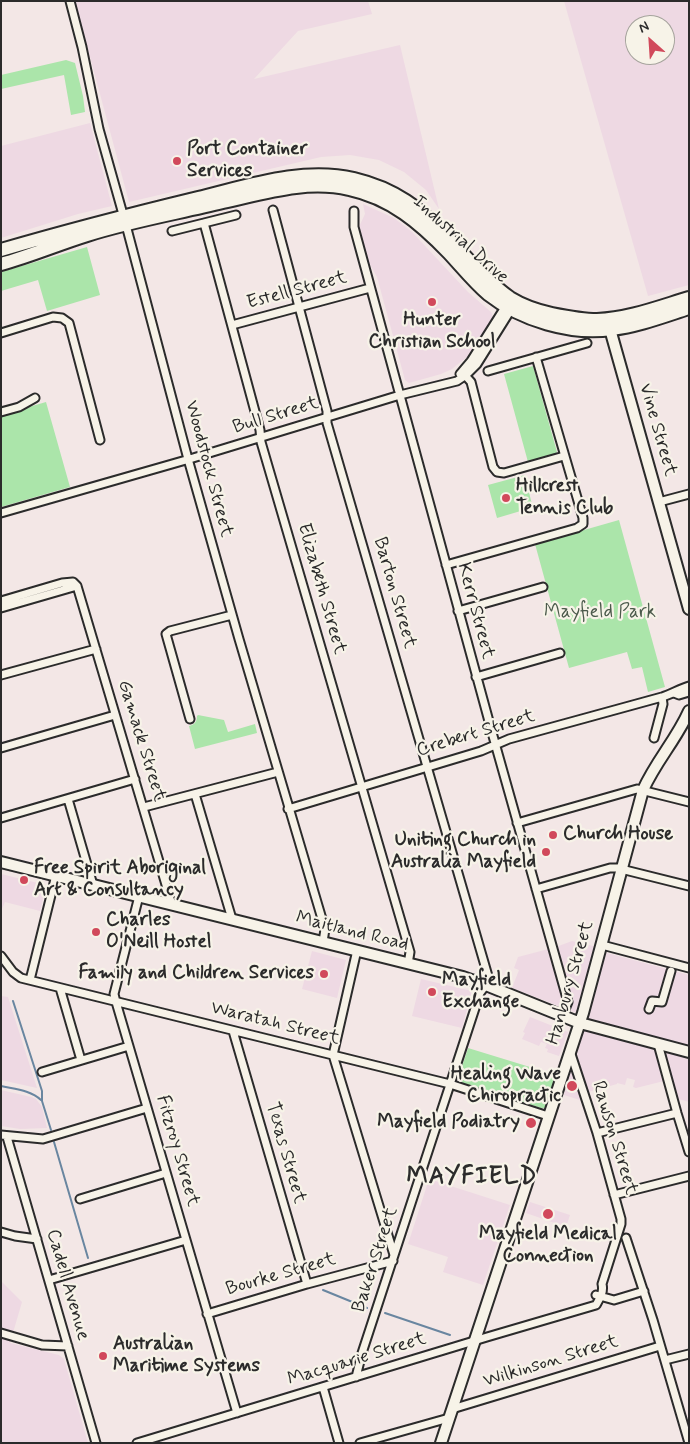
<!DOCTYPE html>
<style>
body{margin:0}
#map{position:relative;width:690px;height:1444px;overflow:hidden;background:#f3e7e6;font-family:Mynerve,sans-serif}
canvas{display:block}
.frame{position:absolute;inset:0;border:2px solid #2b2b2b;pointer-events:none}
.north{position:absolute;left:625px;top:15px;width:50px;height:50px;box-sizing:border-box;background:#f7f3e8;border:1px solid #a5a39c;border-radius:50%;rotate:334deg;font-size:14px;font-weight:700;line-height:20px;text-align:center;color:#2b2b2b}
.north::after{content:'';display:block;margin:auto;width:18px;height:22px;background:#d1495b;clip-path:polygon(50% 0,100% 100%,50% 72%,0 100%)}
</style>
<div id="map">
<canvas width="690" height="1444"></canvas>
<div class="frame"></div>
<div class="north">N</div>
</div>
<script>
const c = document.querySelector('canvas').getContext('2d');
c.lineJoin = 'round';
function fill(path, color) {
  c.fillStyle = color;
  c.fill(path, 'evenodd');
}
function trace(path, color, width, dash) {
  c.strokeStyle = color;
  c.lineWidth = width;
  c.lineCap = dash ? 'butt' : 'round';
  c.setLineDash(dash || []);
  c.stroke(path);
}
function label(font, color, halo, rows, align = 'center') {
  c.font = font + ' Mynerve,sans-serif';
  c.lineWidth = 4.5;
  c.setLineDash([]);
  c.textBaseline = 'middle';
  c.strokeStyle = halo;
  c.fillStyle = color;
  for (const [text, x, y, turn = 0] of rows) {
    c.save();
    c.translate(x, y);
    c.rotate((+turn || 0) * Math.PI / 180);
    c.textAlign = isNaN(turn) ? turn : align;
    if (halo) c.strokeText(text, 0, 0);
    c.fillText(text, 0, 0);
    c.restore();
  }
}
fill(new Path2D(`
 M75,1h293l4,13 -74,17 -44,48 146,-34 39,164 -13,-19 -22,-18 -25,-12 -29,-5 -29,2 -192,45z
 M564,1h125v284l-41,11zM635,25h30v30h-30z
 M90,123l22,83 -34,8 -77,24v-92z
 M363,204l31,14 18,14 56,60 23,20 2,5 -25,39 -16,13 -11,5 -32,9 -4,-3 -28,-103 -9,-16 -9,-34 6,-13z
 M1,874l45,11 -6,26 -35,-9 -4,9z
 M572,941l21,5 14,7 82,22v127l-14,-4 -7,-18 -32,8 -3,-1 2,-7 -8,-2 -2,7 -8,-2v1l-29,8 -5,9 -19,-6 24,-79 -14,-4 -62,-24 7,-18 -5,-2 4,-11 38,-10z
 M312,951l34,9 -9,38 -35,-9z
 M421,979l51,12 -10,37 -50,-12z
 M1,996l7,1 29,91 -36,-8z
 M530,1017l38,15 -9,24 -12,-4 1,-3 -3,-1 2,-4 -6,-2 -2,4 -17,-7 3,-6 -2,-1z
 M1,1090l30,7 5,2 6,8 5,21 -27,1 -19,-3z
 M429,1179l81,26 -27,80 -40,-13 5,-15 -40,-13z
 M530,1202l40,13 -4,12 -40,-14z
 M1,1281l21,21 -12,41 49,12 5,4 24,84h-87z`), '#eed9e3');
fill(new Path2D(`
 M66,60l9,3 8,33 2,16 -14,3 -7,-40 -63,14v-14z
 M87,247l13,48 -53,16 -9,-31 -37,11v-19z
 M533,366l24,86 -2,2 -27,8 -24,-88z
 M46,402l24,85 -69,20v-92z
 M525,475l8,34 -8,2 -1,-1 -27,8 -9,-33z
 M619,520l46,167 -17,5 -6,-25 -10,2 -5,-17 -58,16 -34,-124z
 M198,715l26,5 4,12 27,-8 2,9 -62,16 -6,-23c5,-1 8,-4 8,-10z
 M468,1048l88,27 -9,31 -3,2h-3l-81,-26 -2,-3z`), '#abe5aa');
trace(new Path2D(`
 M13,1001l29,90v10l9,29
 M1,1086c13,3 30,4 40,14
 M54,1142l34,116
 M323,1290l44,18
 M385,1313l65,22`), '#6986a0', 2);
const street = new Path2D(`
 M70,1l12,46 17,82 27,96 62,234 51,180 86,290 -2,13
 M273,210l54,201v12l161,553 -2,9 -6,8 -118,360 -6,24
 M354,211v16l139,509 75,266 -6,15
 M204,223l56,207 1,12 149,510 -2,12
 M172,231l64,-16
 M232,325l138,-37
 M1,333l52,-16 9,1 7,5 31,117
 M488,371l99,-28
 M462,372l9,10 22,85 4,5 7,1 60,-17
 M460,374l11,-13 36,-57
 M1,412l18,-5 16,-9
 M659,502l30,-8
 M1,513l192,-55 207,-63 57,-14 9,-6 11,-11 35,-56
 M446,565l131,-37 6,-4v-6l-47,-161
 M77,586l95,319
 M1,601l61,-18 11,-1 4,4
 M1,608l76,-22
 M458,611l85,-24
 M1,675l95,-26
 M476,677l84,-24
 M674,693l5,2 10,-3
 M190,719l-24,-85 4,-3 62,-16
 M654,738l9,-34 -1,-7
 M1,748l114,-33
 M195,794l37,125
 M68,799l25,86
 M144,807l134,-35
 M288,809l193,-58 28,-12 153,-42c10,-3 17,-8 27,-11
 M1,818l134,-39
 M517,823l120,-34 52,13
 M536,889l74,-21h7l72,18
 M139,896l-25,98 2,8 121,411
 M602,945l87,23
 M357,950l-24,105 61,200
 M1,956l12,16 8,6 429,106 98,32
 M30,980l26,-105
 M60,988l21,72
 M649,1009l3,-8 10,1 9,-31
 M233,1031l74,253
 M658,1044l19,69 12,39
 M42,1072l87,-26
 M597,1133l80,-20
 M1,1135l42,4 104,-31
 M7,1137l89,306
 M614,1195l75,-19
 M80,1199l86,-26
 M1,1232l14,4 22,3
 M626,1238l27,82 36,123
 M49,1280l137,-40
 M596,1295l18,5 30,-9
 M207,1314l100,-30 86,-23
 M1,1333l41,12 26,1
 M665,1360l24,-6
 M323,1387l16,56
 M452,1409l208,-63
 M137,1443l350,-106 109,-32c4,-7 8,-13 6,-21l19,-60v-5l-24,-86 -27,-82
 M360,1443l89,-25`);
const primary = new Path2D(`
 M608,322l81,287
 M1,862l462,115 23,8 94,38 109,29
 M441,1443l142,-430 60,-223c13,-29 33,-50 46,-79`);
const highway = new Path2D(`
 M1,250c65,-19 131,-36 197,-52 50,-12 104,-31 156,-19 42,10 65,29 94,59 20,21 38,43 62,60 13,8 28,13 42,16 15,3 30,6 45,6 31,-1 62,-13 92,-22
 M1,264c29,-8 57,-20 86,-29 44,-14 91,-22 136,-33 41,-9 84,-23 126,-13 42,9 71,34 100,64 13,14 25,29 39,41 33,26 83,41 124,35 26,-3 52,-13 77,-21`);
trace(street, '#2b2b2b', 11);
trace(primary, '#2b2b2b', 14);
trace(highway, '#2b2b2b', 16);
trace(street, '#f7f3e8', 7);
trace(primary, '#f7f3e8', 10);
trace(highway, '#f7f3e8', 12);
for (const [x, y, r, color] of [
 [177,161,5,"#d1495b"],
 [432,302,5,"#d1495b"],
 [506,498,5,"#d1495b"],
 [553,835,5,"#d1495b"],
 [546,852,5,"#d1495b"],
 [24,880,5,"#d1495b"],
 [96,932,5,"#d1495b"],
 [324,974,5,"#d1495b"],
 [432,992,5,"#d1495b"],
 [572,1086,6,"#d1495b"],
 [531,1123,6,"#d1495b"],
 [548,1214,6,"#d1495b"],
 [103,1356,5,"#d1495b"]
]) {
  const dot = new Path2D();
  dot.arc(x, y, r, 0, 2 * Math.PI);
  c.fillStyle = color;
  c.fill(dot);
  trace(dot, '#f7f3e8', 2);
}
label('bold 19px', '#2b2b2b', '#f7f3e8', [
 ["Port Container",187,150],
 ["Services",187,172],
 ["Hunter",432,321,"center"],
 ["Christian School",432,343,"center"],
 ["Hillcrest",516,487],
 ["Tennis Club",516,509],
 ["Church House",563,835],
 ["Uniting Church in",536,841,"right"],
 ["Australia Mayfield",536,863,"right"],
 ["Free Spirit Aboriginal",34,869],
 ["Art & Consultancy",34,891],
 ["Charles",106,921],
 ["O'Neill Hostel",106,943],
 ["Family and Children Services",314,974,"right"],
 ["Mayfield",442,981],
 ["Exchange",442,1003],
 ["Healing Wave",561,1075,"right"],
 ["Chiropractic",561,1097,"right"],
 ["Mayfield Podiatry",520,1123,"right"],
 ["Mayfield Medical",548,1235,"center"],
 ["Connection",548,1257,"center"],
 ["Australian",113,1345],
 ["Maritime Systems",113,1367]
], 'left');
label('19px', '#2b2b2b', '#f7f3e8', [
 ["Industrial Drive",460,240,42],
 ["Estell Street",297,291,-15],
 ["Bull Street",276,416,-17],
 ["Vine Street",657,430,74],
 ["Woodstock Street",208,469,75],
 ["Elizabeth Street",321,589,74],
 ["Barton Street",394,593,74],
 ["Kerr Street",475,611,75],
 ["Crebert Street",476,734,-17],
 ["Gamack Street",141,741,73],
 ["Maitland Road",352,932,14],
 ["Hanbury Street",571,983,-74],
 ["Waratah Street",275,1024,14],
 ["Rawson Street",614,1138,73],
 ["Fitzroy Street",177,1151,74],
 ["Texas Street",285,1153,74],
 ["Baker Street",376,1260,-72],
 ["Bourke Street",281,1275,-16],
 ["Cadell Avenue",67,1285,74],
 ["Macquarie Street",357,1360,-17],
 ["Wilkinson Street",551,1362,-17]
]);
label('19px', '#4b5a4b', '#f7f3e8', [
 ["Mayfield Park",600,613]
]);
c.letterSpacing = '1px';
label('bold 24px', '#2b2b2b', '#f7f3e8', [
 ["MAYFIELD",472,1178]
]);
c.letterSpacing = '0px';
</script>
